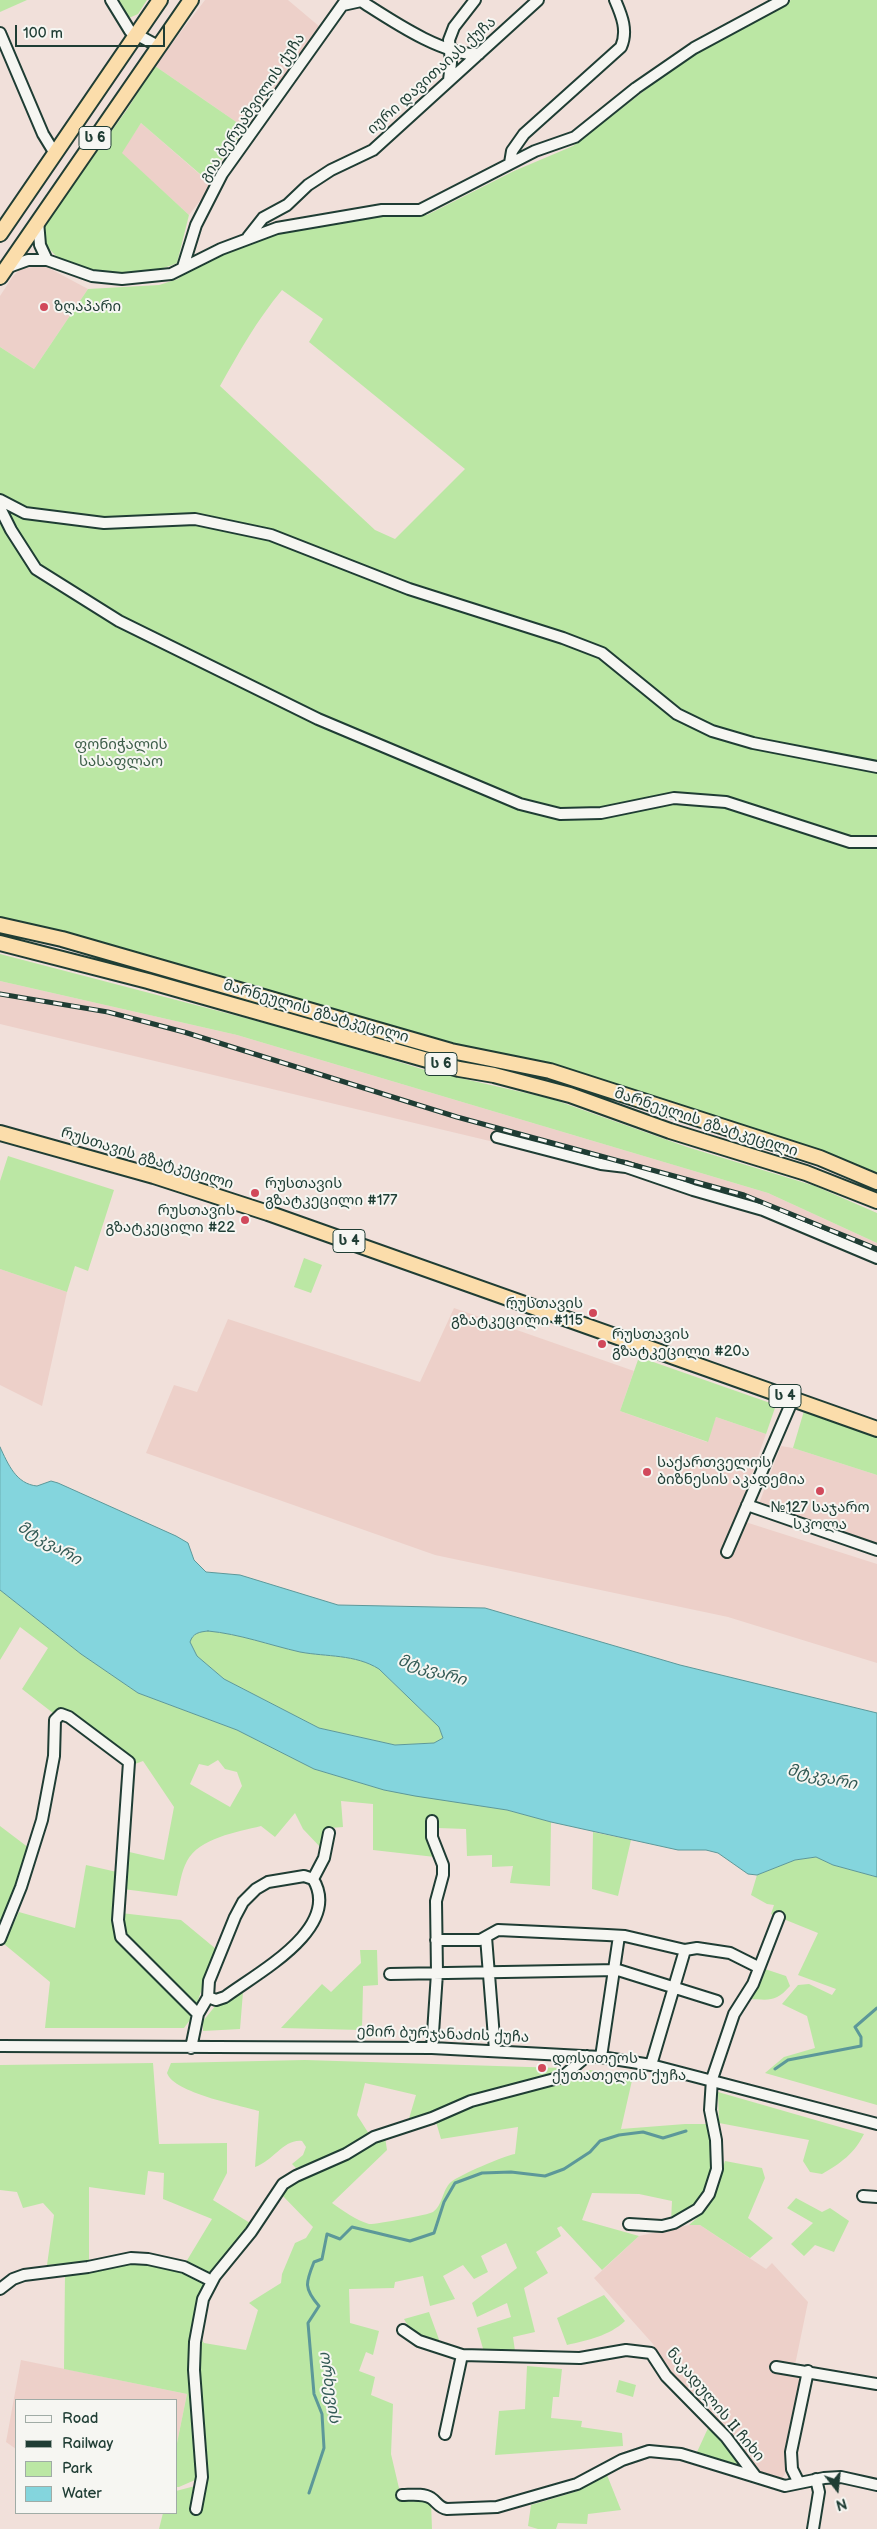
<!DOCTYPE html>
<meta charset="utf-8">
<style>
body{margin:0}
#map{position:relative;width:877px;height:2529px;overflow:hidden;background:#f1e0da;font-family:"Balsamiq Sans",sans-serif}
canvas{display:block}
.legend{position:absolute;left:15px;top:2399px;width:162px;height:115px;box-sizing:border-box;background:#f6f6f2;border:1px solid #a0aca6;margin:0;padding:6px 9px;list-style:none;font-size:15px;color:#1f3d34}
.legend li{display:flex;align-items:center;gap:10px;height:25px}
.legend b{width:25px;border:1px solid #a0aca6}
.north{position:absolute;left:812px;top:2464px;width:50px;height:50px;-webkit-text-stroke:4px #f6f6f2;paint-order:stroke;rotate:164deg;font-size:14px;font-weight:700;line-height:20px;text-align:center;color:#1f3d34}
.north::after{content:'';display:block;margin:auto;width:18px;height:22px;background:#1f3d34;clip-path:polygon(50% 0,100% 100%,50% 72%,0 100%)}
.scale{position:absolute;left:15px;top:25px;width:150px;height:22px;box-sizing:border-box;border:2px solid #1f3d34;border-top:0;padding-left:6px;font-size:15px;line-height:18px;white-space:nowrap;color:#1f3d34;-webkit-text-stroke:4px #f6f6f2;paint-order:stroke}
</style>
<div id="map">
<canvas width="877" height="2529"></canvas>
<ul class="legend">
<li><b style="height:6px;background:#f6f6f2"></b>Road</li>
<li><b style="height:6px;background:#1f3d34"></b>Railway</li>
<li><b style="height:14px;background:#bbe7a4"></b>Park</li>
<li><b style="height:14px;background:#84d5dd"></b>Water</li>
</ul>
<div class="north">N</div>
<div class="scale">100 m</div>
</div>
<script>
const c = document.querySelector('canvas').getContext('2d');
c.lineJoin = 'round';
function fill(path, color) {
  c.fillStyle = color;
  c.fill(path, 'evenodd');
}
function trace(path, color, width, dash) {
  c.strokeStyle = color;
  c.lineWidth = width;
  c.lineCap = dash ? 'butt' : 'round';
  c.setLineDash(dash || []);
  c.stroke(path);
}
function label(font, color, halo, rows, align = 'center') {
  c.font = font + ' "Balsamiq Sans","Noto Sans Georgian",sans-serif';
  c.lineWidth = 4;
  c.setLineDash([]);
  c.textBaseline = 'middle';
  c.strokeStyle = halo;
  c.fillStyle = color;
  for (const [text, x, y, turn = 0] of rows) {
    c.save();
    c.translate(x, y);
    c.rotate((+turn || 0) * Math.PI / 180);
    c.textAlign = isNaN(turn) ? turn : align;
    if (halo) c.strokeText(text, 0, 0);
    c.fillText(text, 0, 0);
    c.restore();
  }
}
fill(new Path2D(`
 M205,0h83l32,27 -75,101 -90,-62z
 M141,123l71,62 -23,30 -68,-62z
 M45,266l43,23 -54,80 -34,-22v-51l13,-20 9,-8z
 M0,981l237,54 531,158 109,50v22l-117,-54 -153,-42 -607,-145z
 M0,1269l67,23 -25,114 -42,-21z
 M454,1308l180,63 -14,40 87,31 9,-25 50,17 -30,85 141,45v99l-149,-46 -293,-62 -289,-102 28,-68 23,7 31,-73 192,63z
 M781,1446l12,2 84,27v72l-119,-41z
 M689,2225h11l66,44 6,-6 36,39 -13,63 -19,-5 -3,12 28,5 -13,66 -3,31 -3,4 -19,-5 -8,-6 -11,-15 -72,-76 -19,-32 -59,-66 45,-42z
 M21,2360l166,34 -11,54v-48h-160v49l-10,-7z`), '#edd0c9');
fill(new Path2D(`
 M0,0h27l-27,12z
 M119,0h28l-9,14 -9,4z
 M791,0h86v1175l-727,-219 -150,-35v-574l34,22 54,-80 71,-4 19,-6 16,-13 37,-18 48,-18 55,-6 50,-9h43l87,-44 59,-25 116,-90zM282,290l41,29 -14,23 156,127 -70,70 -20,-9 -155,-144c19,-34 37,-66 62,-96z
 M155,66l90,62 -38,52 -66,-57 -19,30 67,62 -12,48c-31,15 -111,17 -130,-18 -3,-5 -3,-14 -3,-20l82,-114z
 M0,954l322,84 103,32 127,29 135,48 128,39 62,27v30l-109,-50 -531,-158 -237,-54z
 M8,1156l106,34 -26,81 -13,-5 -8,26 -67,-23v-88z
 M304,1258l18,7 -11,28 -17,-6z
 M639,1357l137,48 -10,29 -50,-17 -8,25 -88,-31z
 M804,1411l73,26v38l-84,-27z
 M0,1590l81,64 57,39 99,37 77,39 70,21 123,20 44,12 -1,64 -40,-3 3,-17 -21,1v-12l-25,1 -1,-27 -28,-1 -3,29 -62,-7v-46l-32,-3 2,26 -13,1 -7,7 -1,14 -19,-20 -8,-16 -20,24 -14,-11c-24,6 -62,12 -74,35 -6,11 -7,23 -10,35l-54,-7 2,-38 39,9 10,-53 -31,-46 -8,3 -74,-54 -8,3 -31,-24 26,-41 -28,-21 -20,33zM218,1760l7,9 12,3 5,14 -12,21 -40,-23 9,-20 9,2z
 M208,1631c32,3 61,14 92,21 27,5 55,2 79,17l60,58 4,11 -9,5 -39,2 -76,-17 -95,-49 -27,-23 -7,-14c3,-9 9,-10 18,-11z
 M0,1826l29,22 -29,77z
 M593,1832l38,8 -13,56 -26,-7z
 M816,1857l17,8 44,12v228l-112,-32 19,-16 31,-9 -8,-32 -25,-12 16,-19 11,-1 23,11 4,-6 -38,-14 20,-42 -47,-19 3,-9 -7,-1 -16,-9 6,-20 38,-15z
 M86,1865l31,7 -3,54 3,11 73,74v9l-6,8h-139l5,-46 -46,-38 15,-32 56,16z
 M121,1913l60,7 35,29 -19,54 -4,2 -69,-68z
 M360,1950h17l1,35 -15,1 -1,44 -81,-2 41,-44 9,8 30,-29z
 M765,1969l21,7 4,10c-14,16 -20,14 -40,13l12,-28z
 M243,1992l-3,37 -37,2v-10l13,-16z
 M305,2060l256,8v4l-85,22 -44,20 -24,8 8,-27 -51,-12 -8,32 12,19 -33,20 -40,14 -4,-4 11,-9 3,-8 -4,-6c-19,-2 -28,20 -47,26l4,-56c-20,-6 -85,-18 -92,-38l4,-10z
 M153,2063l6,81 68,-1v30l-14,27 37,23 -35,47 -7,2 -22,-10 26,-43 -49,-20 1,-26 -16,-2 -3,24 -56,-8v74l-42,4 7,-50 -11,-12 -20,5 -6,-16 -17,-2v-125z
 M590,2070l43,6 -12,53 64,-5h24c4,27 13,65 -14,84 -8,5 -16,8 -24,13l1,-20 -33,-7 -47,-1 -10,27 57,16 -37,34 -41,-44 -4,2 4,8 -25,16 12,21 -24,15 11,44 -22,5 2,14 -31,1 -7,-24 34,-11 -4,-14 -30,14 -5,-14 45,-35 -11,-25 -25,13 7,16 -14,7 -11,-14 -20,11 12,23 -25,7 -7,-30 -28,6 -1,6 -45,1 1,34 29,8 -6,24 -7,-3 -7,19 16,6 -4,18 22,9 -2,50 11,47 20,-2 9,3 1,27h-273l4,-16h13v-22l19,-5 12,-7c-8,-48 -9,-94 -8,-143l5,7 42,7 12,-40 -9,-7 32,-20 1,-9 13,-31 11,-5 7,-11 -33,-34 19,-15 86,-41 2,13 -55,53c11,8 24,17 37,21 3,1 60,-9 64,-12 10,-7 9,-22 18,-30 9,-7 52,-26 64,-28l3,-27 -77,12 -5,-17 37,-19 95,-25z
 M718,2092l146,42c-10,20 -23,29 -42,40l-12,-2 -7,-11 6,-21 -90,-17z
 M725,2161l37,7 3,10 -17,40 25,20 -23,20 -50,-33h-11l18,-16 6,-11z
 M796,2198l26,14 8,-4 19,13 -15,31 -19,-7 -11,11 -13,-12 22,-21 -26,-15z
 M126,2262c19,2 70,7 78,24l-13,52 -2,18 9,111 -3,13 -16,7h-3v-39l11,-54 -123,-25 1,-96z
 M604,2295l21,26c-16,15 -37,19 -58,24l-10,-27z
 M429,2312l12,33c-16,-6 -29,-10 -37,-26z
 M527,2366l35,3 -3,28h-6l-2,21 31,3 -1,6 41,6 1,13 -128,9 4,-44 26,-2z
 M619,2380l17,5 -3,12 -17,-5z
 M709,2426l34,40v2l-46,-16z
 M607,2475l14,35 -33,4 -1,10 -29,-1 -2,6h-18l-10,-3 3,-21 47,-14z`), '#bbe7a4');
const water = new Path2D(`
 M0,1447c8,17 16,37 37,39l14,-5 7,2 118,53 12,7 6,17 12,12 34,3 98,30 147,3 195,57 197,48v164l-44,-12 -17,-8 -21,3 -38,15 -9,-1 -30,-21 -12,-3h-28l-127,-28 -44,-12 -92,-14 -31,-6 -70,-21 -77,-39 -99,-37 -57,-39 -81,-64zM208,1631c32,3 61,14 92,21 27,5 55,2 79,17l60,58 4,11 -9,5 -39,2 -76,-17 -95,-49 -27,-23 -7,-14c3,-9 9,-10 18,-11z`);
fill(water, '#84d5dd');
trace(water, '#5c9899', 1);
trace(new Path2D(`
 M775,2069l13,-9 73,-14v-9l-6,-10 22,-19
 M309,2493l15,-45 -2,-34 -8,-20 -6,-71 11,-17c-16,-18 -13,-24 -5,-44l8,-3 5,-25 13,5 12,-12 58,14 24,-8 10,-31 11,-19 27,-10 29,-1 34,4 19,-7 26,-17 10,-11 19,-6 24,-3 20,6 23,-7`), '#5c9899', 3);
const minor = new Path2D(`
 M111,0l19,31 28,15
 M343,5l18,-4c30,19 82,55 118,53
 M0,33l43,101 11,18
 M449,80l2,-17 -2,-23 5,-13 21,-27
 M510,163l2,-12 12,-17 97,-87c7,-16 1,-31 -6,-47
 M248,237l15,-19 24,-13 21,-20 23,-15 42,-20 165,-150
 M47,260l45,16 30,3 49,-5 50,-25 56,-21 105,-18h38l115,-59 40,-14 61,-49 58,-40 89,-48
 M183,267l13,-42 26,-51 124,-174
 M6,268l22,-8h19l-7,-15 -2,-24
 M0,500l25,13 79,10 91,-4 76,16 138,54 154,49 39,15 75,61 35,17 41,12 124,24
 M0,508l11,22 25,39 83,52 199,98 202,85 40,10 41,-1 73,-15 52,4 124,40h27
 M497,1137l104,27 25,3 67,23 70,20 114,48
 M747,1505l130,45
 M727,1552l66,-153
 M432,1821v16l11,28v10l-7,26 1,72 -5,75
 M313,1879l11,-21 5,-25
 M486,1937l9,113
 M0,1939l21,-52 21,-67 12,-64 1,-36 6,-6 8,3 60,45 -11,158 3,17 77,77
 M436,1940h44l18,-10 109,5 18,1 60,14 12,-2 33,5 28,14
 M390,1974l228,-4 99,31
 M0,2046l432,2 169,9 50,8 226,59
 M191,2048l7,-34 10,-17 1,-16 26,-64 8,-15 13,-13 12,-7 36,-6 9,3c30,49 -56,94 -88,118l-9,3 -8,-3
 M601,2057l18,-121
 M651,2065l34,-115
 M863,2196l14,1
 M629,2224l33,2 12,-3 24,-14 11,-15 8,-25 -1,-29 -6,-30 2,-31 22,-65 19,-30 26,-67
 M0,2289l13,-10 11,-4 64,-8 43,-9 17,1 36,8 28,14
 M403,2330l16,11 43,14 118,3 46,-8 25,3 15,23 60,61 30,40 29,9 39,-8 17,-1 36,8
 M776,2367l101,17
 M445,2434l17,-79
 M799,2483l-7,-14 -1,-17 17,-81
 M402,2495c9,0 21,-2 29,3 6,4 8,10 16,11l50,-2 80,-23 45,-24 27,-9 32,3 75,23
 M196,2509l6,-32 -8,-107 1,-28 8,-43 12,-23 36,-44 32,-48 13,-8 50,-22 28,-17 58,-19 39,-17 91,-24 25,-21
 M813,2529l6,-37 -3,-13`);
const highway = new Path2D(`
 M0,234l160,-234
 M0,277l191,-277
 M0,925l62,14 389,112 99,20 270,87 57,24
 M0,943l148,38 311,88 35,6 76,20 100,36 136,42 71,28
 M0,1133l154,43 114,37 609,216`);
trace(minor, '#1f3d34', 14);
trace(highway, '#1f3d34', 18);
trace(minor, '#f6f6f2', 10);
trace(highway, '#fbddab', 14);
const rail = new Path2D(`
 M0,994l108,18 76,20 273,85 287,78 133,54`);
trace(rail, '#1f3d34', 5);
trace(rail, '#f6f6f2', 3, [9]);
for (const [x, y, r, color] of [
 [44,307,5,"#d1495b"],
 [255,1193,5,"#d1495b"],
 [245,1220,5,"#d1495b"],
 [593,1313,5,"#d1495b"],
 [602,1344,5,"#d1495b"],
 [647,1472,5,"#d1495b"],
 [820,1491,5,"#d1495b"],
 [542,2068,5,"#d1495b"]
]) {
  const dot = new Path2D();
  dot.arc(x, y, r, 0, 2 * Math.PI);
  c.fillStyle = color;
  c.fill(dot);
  trace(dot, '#f6f6f2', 2);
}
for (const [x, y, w] of [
 [95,138,32],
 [441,1064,32],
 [349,1241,32],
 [785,1396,32]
]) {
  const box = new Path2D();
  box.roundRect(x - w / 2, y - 11.5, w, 23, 4);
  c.fillStyle = '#f6f6f2';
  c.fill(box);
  trace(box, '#1f3d34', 1);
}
label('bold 14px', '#1f3d34', null, [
 ["ს 6",95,138],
 ["ს 6",441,1064],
 ["ს 4",349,1241],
 ["ს 4",785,1396]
]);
label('15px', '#1f3d34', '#f6f6f2', [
 ["იური დავითაიას ქუჩა",432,76,-42],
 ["გია ბერუაშვილის ქუჩა",253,108,-56],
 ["მარნეულის გზატკეცილი",316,1012,16],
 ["მარნეულის გზატკეცილი",706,1123,18],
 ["რუსთავის გზატკეცილი",147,1159,17],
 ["ემირ ბურჯანაძის ქუჩა",443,2035,2],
 ["ნაკადულის II ჩიხი",715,2405,50]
]);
label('15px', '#1f3d34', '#f6f6f2', [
 ["ზღაპარი",54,307],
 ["რუსთავის",265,1184],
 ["გზატკეცილი #177",265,1201],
 ["რუსთავის",235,1211,"right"],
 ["გზატკეცილი #22",235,1228,"right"],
 ["რუსთავის",583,1304,"right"],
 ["გზატკეცილი #115",583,1321,"right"],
 ["რუსთავის",612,1335],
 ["გზატკეცილი #20ა",612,1352],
 ["საქართველოს",657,1463],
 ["ბიზნესის აკადემია",657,1480],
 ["№127 საჯარო",820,1508,"center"],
 ["სკოლა",820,1525,"center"],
 ["დოსითეოს",552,2059],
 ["ქუთათელის ქუჩა",552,2076]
], 'left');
label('15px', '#3e5f4a', '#f6f6f2', [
 ["ფონიჭალის",121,745],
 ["სასაფლაო",121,762]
]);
label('italic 16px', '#335b56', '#f6f6f2', [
 ["მტკვარი",49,1544,30],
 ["მტკვარი",432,1671,17],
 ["მტკვარი",822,1778,12],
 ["ორხევის",329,2387,82]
]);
</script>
